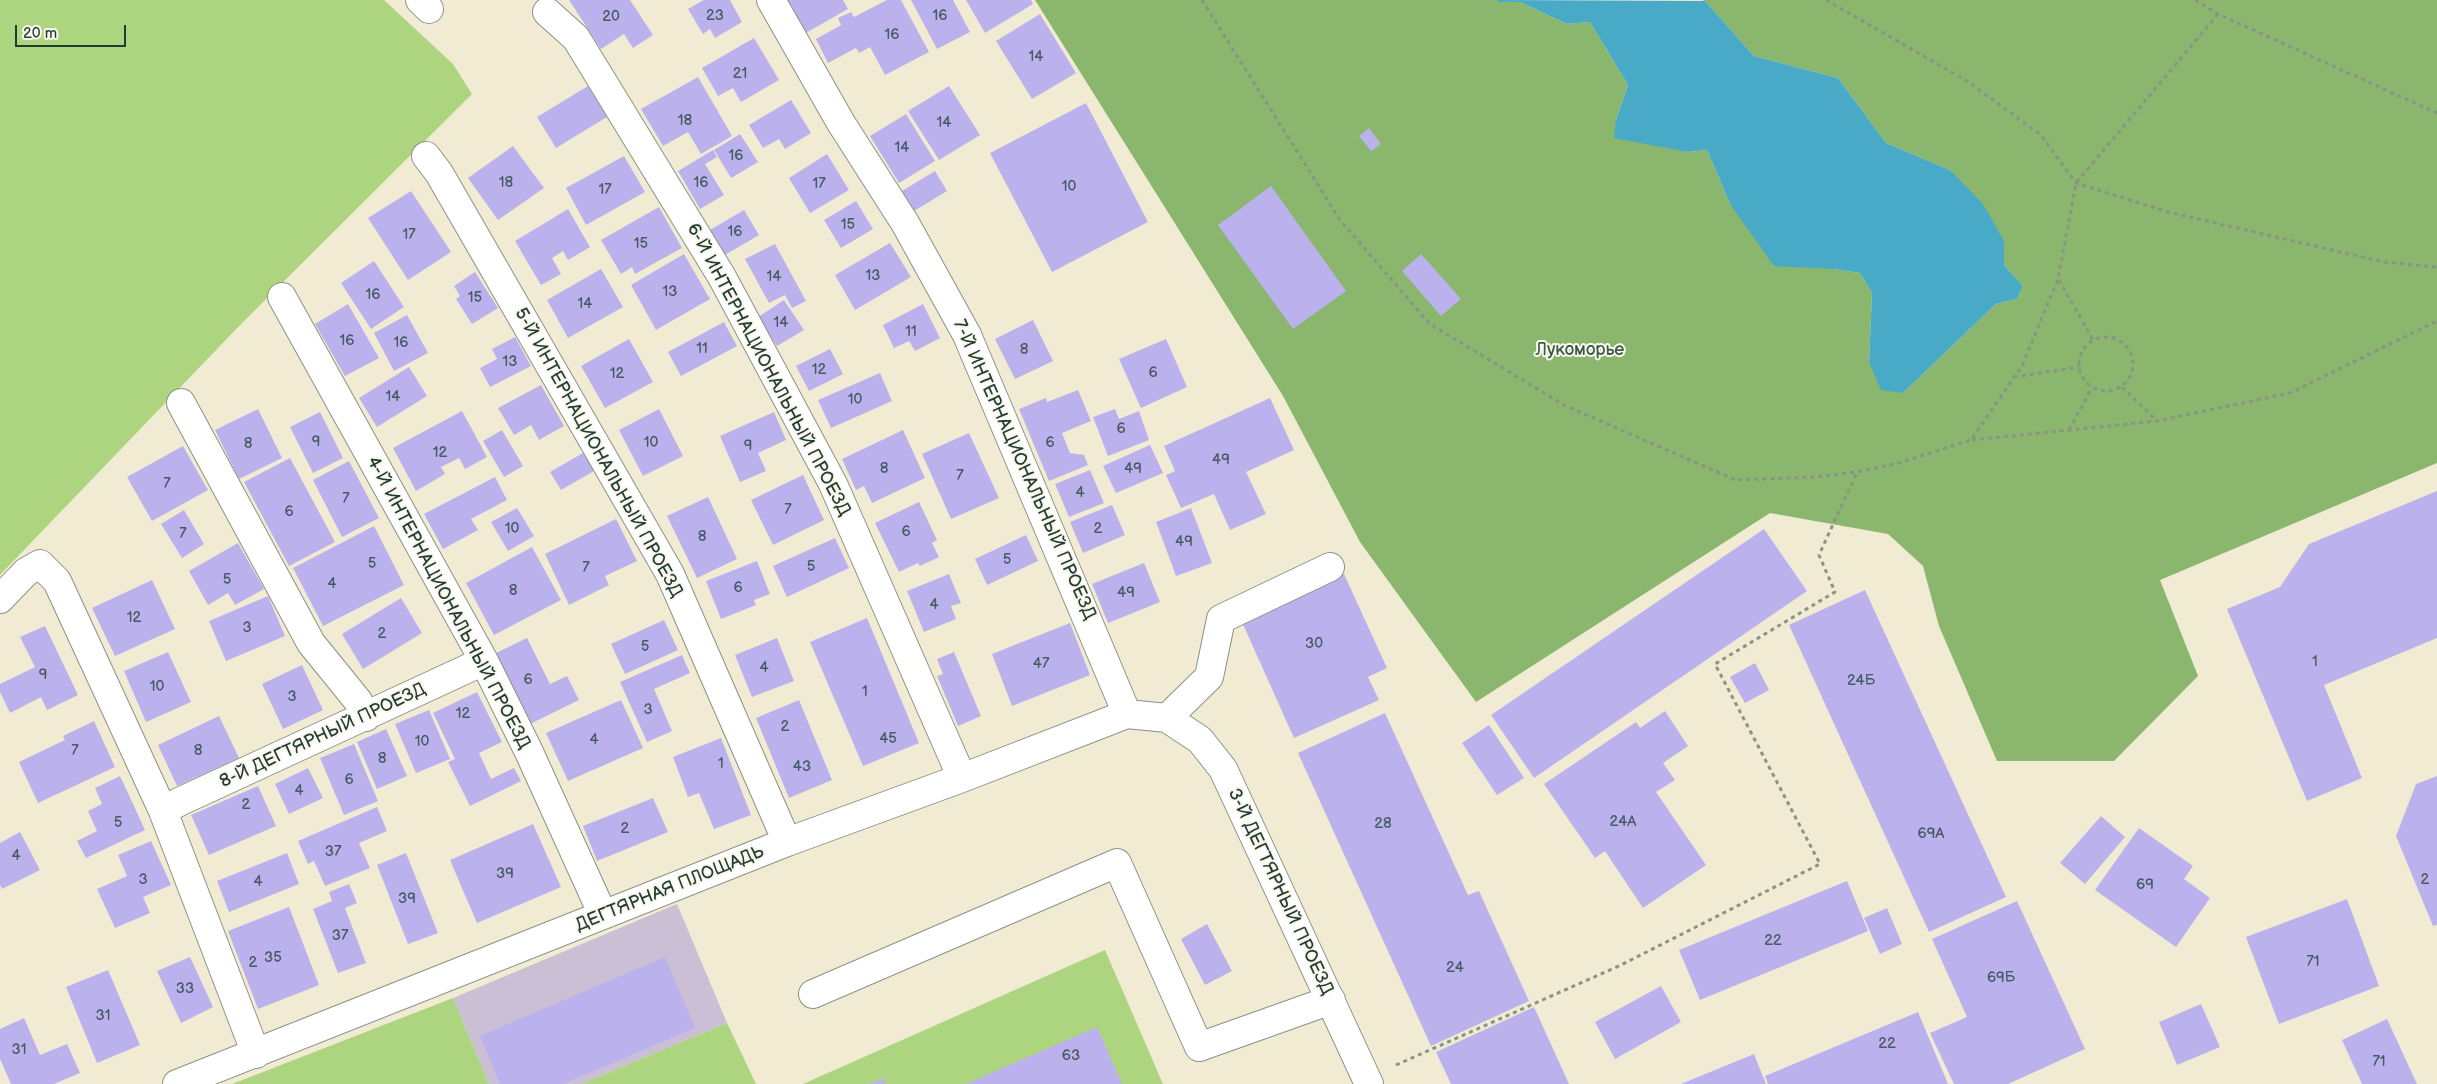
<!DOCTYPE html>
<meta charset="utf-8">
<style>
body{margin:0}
#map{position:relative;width:2437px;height:1084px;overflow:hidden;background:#f2ebd4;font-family:"Balsamiq Sans",sans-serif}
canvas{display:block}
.scale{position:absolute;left:15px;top:25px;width:111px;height:22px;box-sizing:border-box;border:2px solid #1f3d34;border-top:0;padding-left:6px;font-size:15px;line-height:18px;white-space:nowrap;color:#1f3d34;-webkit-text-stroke:4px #fbf7ec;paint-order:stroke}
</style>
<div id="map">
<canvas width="2437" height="1084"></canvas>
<div class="scale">20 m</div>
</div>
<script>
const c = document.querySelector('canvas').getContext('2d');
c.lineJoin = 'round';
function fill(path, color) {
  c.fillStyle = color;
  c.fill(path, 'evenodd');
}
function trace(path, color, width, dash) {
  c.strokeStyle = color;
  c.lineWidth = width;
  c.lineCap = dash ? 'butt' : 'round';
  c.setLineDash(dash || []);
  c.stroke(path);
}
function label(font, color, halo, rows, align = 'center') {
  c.font = font + ' "Balsamiq Sans",sans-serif';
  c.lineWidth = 4;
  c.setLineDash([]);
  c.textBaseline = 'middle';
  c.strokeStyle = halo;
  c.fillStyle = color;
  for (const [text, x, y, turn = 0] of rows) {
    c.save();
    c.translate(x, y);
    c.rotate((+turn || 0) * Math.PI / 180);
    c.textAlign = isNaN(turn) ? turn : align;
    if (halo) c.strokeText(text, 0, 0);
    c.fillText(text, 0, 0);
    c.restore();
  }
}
fill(new Path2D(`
 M677,904l50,119 -146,61h-92l-36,-86z`), '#cbbfd5');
fill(new Path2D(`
 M0,0h384l69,64 19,30 -229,228 -243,253z
 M1105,950l58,134h-360z
 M453,998l36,86h-257z
 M727,1023l29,61h-175z`), '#add580');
fill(new Path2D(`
 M1035,0h463v2h22l47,22 23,-2 38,63 -12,35 72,32 19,-2 23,54 104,65 26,4 12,20 -3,69 34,31 93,-89 21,-5 6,-13 -19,-21v-24l-54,-71 -64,-27 -48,-65 -84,-22 -49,-55 -3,-1h735v463l-277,117 38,96 -84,85h-117l-58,-135 -16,-60 -35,-32 -118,-21 -294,189 -116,-160 -77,-146z`), '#8ab66e');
fill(new Path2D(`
 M1498,0l207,1 49,55 84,22 48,65 64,27 33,34 21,37v24l19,21 -6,13 -21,5 -93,89 -22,-3 -12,-28 3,-69 -12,-20 -26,-4 -60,-3 -44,-62 -23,-54 -19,2 -74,-14 2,-18 12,-35 -38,-63 -23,2 -47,-22h-22z`), '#49aac8');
fill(new Path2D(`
 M569,0h61l23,35 -20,13 -9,-14 -23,15z
 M704,0h26l12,22 -27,16 -5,-9 -7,5 -15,-25z
 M785,0h58l5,9 -44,25z
 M887,0h14l28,52 -44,23 -15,-28 -11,6 -3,-5 -28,15 -12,-24 25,-14 -3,-7 13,-6 3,5z
 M911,0h42l17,32 -33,17z
 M966,0h65l2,4 -48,29z
 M1040,14l36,59 -44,26 -36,-58z
 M754,38l25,42 -38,22 -8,-14 -15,8 -16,-28z
 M698,77l34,59 -31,18 -13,-22 -25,14 -22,-37z
 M588,86l19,31 -51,31 -19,-31z
 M949,86l31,49 -41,25 -31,-49z
 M791,100l20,33 -26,16 -6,-10 -16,9 -14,-23z
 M1086,103l62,119 -96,50 -62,-119z
 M906,114l29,47 -36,22 -29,-47z
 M1369,128l12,16 -10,7 -12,-15z
 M740,134l18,28 -27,16 -17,-28z
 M513,146l31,42 -46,32 -30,-42z
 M713,150l4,7 -12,7 19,31 -24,14 -22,-38z
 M827,154l22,36 -39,23 -21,-35z
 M624,156l21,36 -59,33 -20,-37z
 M935,171l12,20 -33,20 -12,-20z
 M1271,186l75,105 -53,38 -75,-104z
 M411,191l40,61 -43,28 -40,-62z
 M856,201l17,28 -32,19 -17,-28z
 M659,207l23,41 -47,26 -3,-7 -11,7 -20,-34z
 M568,209l22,38 -22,13 -5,-9 -11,7 9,16 -20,11 -26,-44z
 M744,210l15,25 -34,20 -15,-25z
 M890,243l21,34 -56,33 -20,-35z
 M775,244l31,57 -14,7 -7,-13 -16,8 -24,-44z
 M684,254l26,45 -54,31 -25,-45z
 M1421,254l40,45 -20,17 -39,-45z
 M374,261l30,46 -33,22 -30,-46z
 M601,269l22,38 -55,31 -21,-38z
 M475,272l23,36 -26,16 -16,-25 4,-3 -6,-10z
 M784,300l20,30 -27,16 -19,-29z
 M348,304l31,54 -34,18 -30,-52z
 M923,304l17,34 -25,13 -6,-10 -15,7 -11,-23z
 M407,315l21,38 -34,18 -20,-38z
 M1033,320l20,41 -38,18 -20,-40z
 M724,322l13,24 -56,30 -13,-24z
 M515,337l16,29 -41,21 -10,-19 17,-9 -5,-10z
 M629,339l24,43 -48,26 -24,-42z
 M1166,339l21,48 -46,21 -22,-49z
 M830,349l13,25 -34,17 -13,-25z
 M409,367l18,29 -50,31 -18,-29z
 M880,373l12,28 -61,27 -13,-28z
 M541,385l23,41 -25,14 -8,-15 -17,10 -16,-27z
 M1078,390l13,31 -29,12 8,20 14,2 4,10 -39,16 -30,-72 27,-11 1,4z
 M1270,398l24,52 -48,22 20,42 -36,16 -16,-36 -33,14 -15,-33 9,-4 -11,-25z
 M258,409l24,49 -43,21 -24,-49z
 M659,409l24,47 -40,20 -24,-46z
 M1115,409l4,10 20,-8 10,29 -41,16 -15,-39z
 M462,411l25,46 -22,12 -6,-11 -18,9 4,7 -29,17 -23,-43z
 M320,412l23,46 -30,15 -23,-46z
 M774,412l12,28 -28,13 8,18 -26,11 -20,-46z
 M502,430l21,36 -19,11 -21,-36z
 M903,430l22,48 -53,25 -8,-17 -8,4 -14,-31z
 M969,433l30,65 -48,21 -29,-65z
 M1150,445l13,28 -47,20 -13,-27z
 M183,446l25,44 -56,31 -25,-44z
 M583,453l11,18 -33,19 -11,-18z
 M290,458l45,84 -46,24 -45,-84z
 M349,461l30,57 -37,19 -29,-57z
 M1090,470l14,33 -35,14 -14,-33z
 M803,475l21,45 -51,25 -22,-45z
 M495,477l12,23 -36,19 7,11 -35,19 -19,-35z
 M2437,491v147l-113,47 38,93 -55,23 -80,-192 53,-22 29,-43z
 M708,497l29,62 -40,19 -30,-62z
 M919,502l18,38 -5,3 7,14 -19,9 -2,-3 -19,9 -24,-49z
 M1112,505l13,30 -42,18 -13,-31z
 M517,508l17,28 -26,15 -17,-29z
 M1191,508l21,55 -36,13 -20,-54z
 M184,510l20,34 -22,14 -21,-34z
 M616,519l21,42 -32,15 4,9 -40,20 -24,-51z
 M374,526l30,59 -81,41 -30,-58z
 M1764,529l43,62 -273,187 -43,-63z
 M1026,535l12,26 -51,24 -12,-26z
 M835,538l14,30 -62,29 -14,-31z
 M238,543l26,46 -29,16 -7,-12 -20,12 -19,-34z
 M532,547l29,53 -67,35 -28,-52z
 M757,561l13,33 -16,6 2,5 -35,14 -15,-38z
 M1144,563l16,39 -52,21 -16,-39z
 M949,574l12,29 -10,3 5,13 -32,13 -17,-41z
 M1344,574l43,94 -19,9 11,23 -85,38 -53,-118z
 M152,580l23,49 -60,27 -23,-48z
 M1865,590l141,307 -77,35 -140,-307z
 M268,596l17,40 -59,25 -17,-40z
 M401,598l21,35 -59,36 -21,-35z
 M867,618l52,125 -56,23 -53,-124z
 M664,620l14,30 -53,24 -14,-30z
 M1070,623l20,52 -78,31 -20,-52z
 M45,626l33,69 -31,15 -6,-13 -31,16 -10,-21v-8l35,-17 -15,-30z
 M527,638l23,46 17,-8 12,24 -49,24 -34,-71z
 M777,638l17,43 -42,16 -17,-42z
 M168,652l23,50 -45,20 -22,-51z
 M954,652l27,64 -23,10 -21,-50 6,-2 -6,-15z
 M682,655l8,18 -36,16 18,42 -25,11 -27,-60z
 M1755,663l14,27 -24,13 -15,-26z
 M302,665l21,45 -40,19 -21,-45z
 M477,692l25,50 -23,11 12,26 23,-11 7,13 -51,25 -22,-44 7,-3 -22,-46z
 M621,700l22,48 -75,33 -22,-48z
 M799,700l33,80 -43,18 -33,-80z
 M429,710l21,49 -34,14 -21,-49z
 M1665,711l23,35 -25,17 12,17 -19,12 50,73 -63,43 -38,-57 -10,7 -51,-74 92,-62 4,6z
 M1385,713l83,182 11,-4 50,110 -98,45 -133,-293z
 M219,716l20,42 -62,28 -19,-41z
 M94,721l21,46 -77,36 -19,-41 46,-22 -2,-4z
 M1489,725l35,53 -27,17 -35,-52z
 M386,729l21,47 -30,13 -20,-47z
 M721,738l30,77 -37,14 -15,-36 -11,4 -15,-40z
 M354,744l24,57 -34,14 -24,-57z
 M308,768l15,30 -34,16 -14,-30z
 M120,776l25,54 -59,28 -9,-17 20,-10 -9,-20 14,-7 -7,-16z
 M2437,776v149l-4,1 -37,-90 20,-52z
 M258,786l18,40 -67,29 -18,-40z
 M653,798l15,34 -71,29 -14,-35z
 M377,807l10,24 -28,12 11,25 -45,18 -11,-25 -6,3 -10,-23z
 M2101,816l24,21 -40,47 -25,-21z
 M533,824l28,63 -84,36 -27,-63z
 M2139,828l54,38 -9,13 26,19 -34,49 -81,-57z
 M20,832l20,38 -38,19 -2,-4v-42z
 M151,841l20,44 -28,12 7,16 -35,15 -18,-39 30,-13 -9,-21z
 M287,853l12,31 -70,28 -12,-31z
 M406,853l32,80 -30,11 -31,-79z
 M1847,881l21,50 -168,69 -21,-50z
 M349,884l8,19 -12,5 21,55 -28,10 -25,-64 19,-8 -3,-9z
 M2347,899l32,87 -100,38 -33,-87z
 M2017,901l68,148 -77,35h-54l-24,-51 37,-16 -35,-78z
 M289,907l30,78 -61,24 -30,-78z
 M1887,908l15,36 -22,10 -16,-36z
 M1207,924l25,47 -27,14 -24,-46z
 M190,957l23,50 -32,16 -24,-52z
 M665,957l30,71 -132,56h-63l-20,-48z
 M108,970l32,75 -43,18 -31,-76z
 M1661,986l20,36 -66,37 -20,-37z
 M2201,1004l19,43 -43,18 -18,-43z
 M1534,1007l35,77h-118l-15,-32z
 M1918,1012l30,72h-180l-3,-8z
 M24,1018l16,37 27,-11 13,29 -26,11h-43l-11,-25v-30z
 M2387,1019l30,65h-55l-20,-44z
 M1097,1027l25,57h-156z
 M1754,1054l12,30h-85z
 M883,1078l3,6h-16z`), '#bbb2ed');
const minor = new Path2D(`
 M420,0l9,9
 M771,0l70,123 64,100 62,112 160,379
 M547,12l29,26 146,239 111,207 129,294
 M426,156l13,17 231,401 117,268
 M282,297l202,364 45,91 74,163
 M181,403l130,240 47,58 8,16
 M0,599l26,-27 14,-8 17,17 106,230 93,243
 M1167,718l42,-41 12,-58 109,-52
 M163,811l16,-9 305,-141
 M813,994l304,-131 82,184 132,-47
 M177,1084l610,-242 175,-64 165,-64 40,4 33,22 23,29 146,315`);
trace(minor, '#889484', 30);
trace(new Path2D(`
 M1202,0l138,220 90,104 134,81 172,75 80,-3 41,-5 42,-9 72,-23 51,-74 36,-87 18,-96 142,-169
 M1826,0l141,81 74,54 35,48 92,29 216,50 53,5
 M2195,0l23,14 219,99
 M2059,280l34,60
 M2079 364a27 27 0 1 1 54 0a27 27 0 1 1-54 0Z
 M2014,377l65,-10
 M2122,387l35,34
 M2069,430l23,-42
 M1972,440l185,-19 133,-28 147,-72
 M1396,1065l225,-100 199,-101 -105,-200 120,-72 -16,-37 38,-83`), '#889484', 3, [4, 4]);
trace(minor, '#fff', 28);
label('15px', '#465a62', null, [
 ["23",715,16],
 ["16",940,16],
 ["20",611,17],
 ["16",892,35],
 ["14",1036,57],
 ["21",740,74],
 ["18",685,121],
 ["14",944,123],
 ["14",902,148],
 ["16",736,156],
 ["18",506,183],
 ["16",701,183],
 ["17",819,184],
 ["10",1069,187],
 ["17",605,190],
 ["15",848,225],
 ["16",735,232],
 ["17",409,235],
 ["15",641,244],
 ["13",873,276],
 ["14",774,277],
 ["13",670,292],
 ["16",373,295],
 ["15",475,298],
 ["14",585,304],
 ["14",781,323],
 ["11",911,332],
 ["16",347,341],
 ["16",401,343],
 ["11",702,349],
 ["8",1024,350],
 ["13",510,362],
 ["12",819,370],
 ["6",1153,373],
 ["12",617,374],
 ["14",393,397],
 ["10",855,400],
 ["6",1121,429],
 ["9",316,442],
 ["10",651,443],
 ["6",1050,443],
 ["8",248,444],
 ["9",748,446],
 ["12",440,453],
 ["49",1221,460],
 ["8",884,469],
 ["49",1133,469],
 ["7",960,476],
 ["7",167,484],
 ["4",1080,493],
 ["7",346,499],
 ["7",788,510],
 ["6",289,512],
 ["10",512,529],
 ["2",1098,529],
 ["6",906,532],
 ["7",183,534],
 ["8",702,537],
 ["49",1184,542],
 ["5",1007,560],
 ["5",372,564],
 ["5",811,567],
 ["7",586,568],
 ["5",227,580],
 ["4",332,584],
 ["6",738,588],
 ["8",513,591],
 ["49",1126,593],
 ["4",934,605],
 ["12",134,618],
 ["3",247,628],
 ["2",382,634],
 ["30",1314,644],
 ["5",645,647],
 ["1",2315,662],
 ["47",1041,664],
 ["4",764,668],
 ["9",43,675],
 ["6",528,680],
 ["24Б",1861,681],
 ["10",157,687],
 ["1",865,692],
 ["3",292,697],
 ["3",648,710],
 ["12",463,714],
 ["2",785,727],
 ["45",888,739],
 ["4",594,740],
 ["10",422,742],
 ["7",75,751],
 ["8",198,751],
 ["8",382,759],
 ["1",721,764],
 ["43",802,767],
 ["6",349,780],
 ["4",299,791],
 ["2",246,805],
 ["24А",1623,822],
 ["5",118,823],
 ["28",1383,824],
 ["2",625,829],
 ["69А",1931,834],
 ["37",333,852],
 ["4",16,856],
 ["39",505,874],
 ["3",143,880],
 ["2",2425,880],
 ["4",258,882],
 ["69",2145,885],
 ["39",407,899],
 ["37",340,936],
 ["22",1773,941],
 ["35",273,958],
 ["71",2313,962],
 ["2",253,963],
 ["24",1455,968],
 ["69Б",2001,978],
 ["33",185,989],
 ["31",103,1016],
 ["22",1887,1044],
 ["31",19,1050],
 ["63",1071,1056],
 ["71",2379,1062]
]);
label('18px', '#3b5b43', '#fbf7ec', [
 ["Лукоморье",1580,350]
]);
label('18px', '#1f3d34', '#fbf7ec', [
 ["6-Й ИНТЕРНАЦИОНАЛЬНЫЙ ПРОЕЗД",768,370,62],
 ["5-Й ИНТЕРНАЦИОНАЛЬНЫЙ ПРОЕЗД",598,453,61],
 ["7-Й ИНТЕРНАЦИОНАЛЬНЫЙ ПРОЕЗД",1024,470,66],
 ["4-Й ИНТЕРНАЦИОНАЛЬНЫЙ ПРОЕЗД",448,603,62],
 ["8-Й ДЕГТЯРНЫЙ ПРОЕЗД",323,736,-25],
 ["ДЕГТЯРНАЯ ПЛОЩАДЬ",670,889,-22],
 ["3-Й ДЕГТЯРНЫЙ ПРОЕЗД",1280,892,65]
]);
</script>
